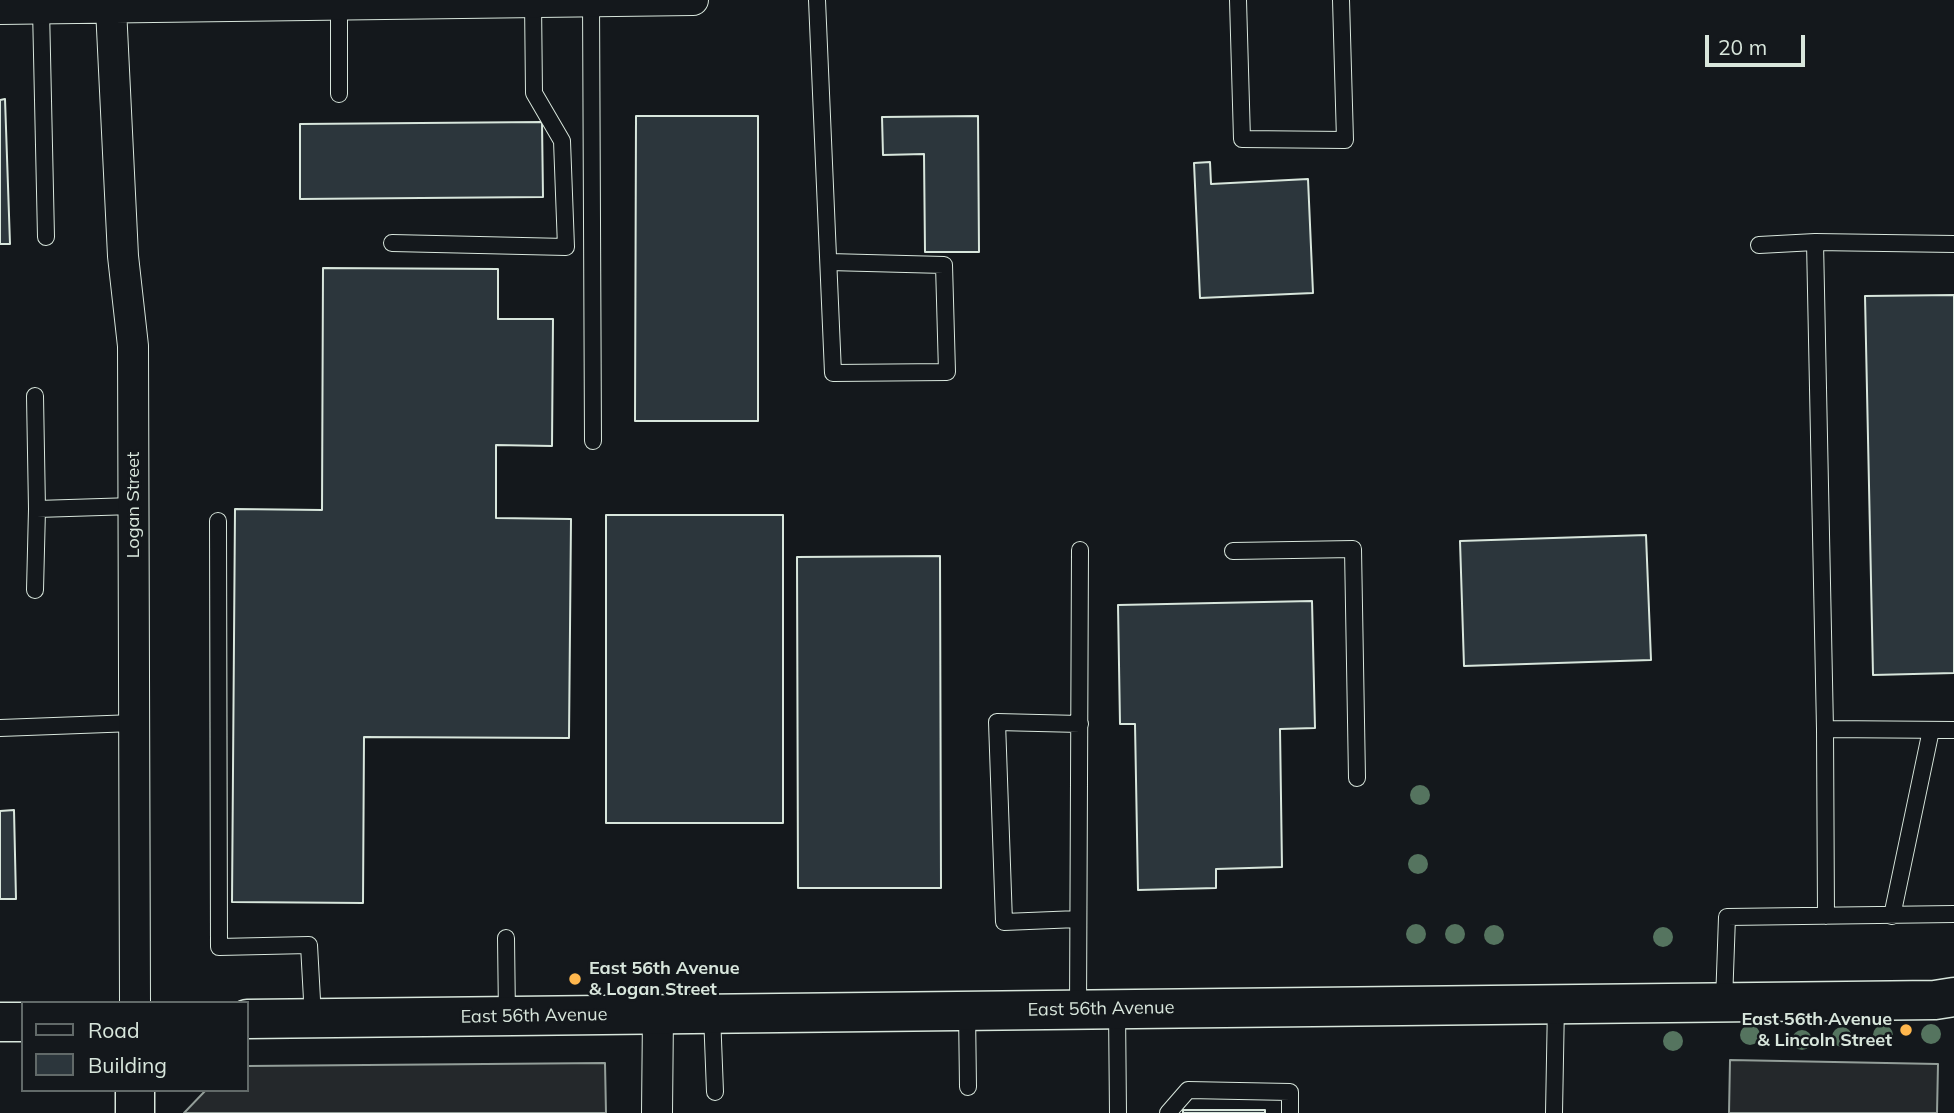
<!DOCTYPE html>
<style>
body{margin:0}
#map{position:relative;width:1954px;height:1113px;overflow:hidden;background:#14181c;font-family:Mulish,sans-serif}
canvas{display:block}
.legend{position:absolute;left:21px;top:1001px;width:228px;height:91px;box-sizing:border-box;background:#14181c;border:2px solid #626a69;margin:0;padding:9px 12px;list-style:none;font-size:21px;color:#d8e6dc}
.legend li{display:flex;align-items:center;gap:14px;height:35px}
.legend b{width:35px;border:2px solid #626a69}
.scale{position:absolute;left:1705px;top:35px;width:100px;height:32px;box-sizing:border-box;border:4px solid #d8e6dc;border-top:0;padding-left:9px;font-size:21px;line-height:24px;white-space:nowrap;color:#d8e6dc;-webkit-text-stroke:5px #14181c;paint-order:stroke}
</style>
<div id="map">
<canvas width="1954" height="1113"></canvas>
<ul class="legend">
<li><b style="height:9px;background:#14181c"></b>Road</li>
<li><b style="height:19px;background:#2c363c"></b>Building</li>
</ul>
<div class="scale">20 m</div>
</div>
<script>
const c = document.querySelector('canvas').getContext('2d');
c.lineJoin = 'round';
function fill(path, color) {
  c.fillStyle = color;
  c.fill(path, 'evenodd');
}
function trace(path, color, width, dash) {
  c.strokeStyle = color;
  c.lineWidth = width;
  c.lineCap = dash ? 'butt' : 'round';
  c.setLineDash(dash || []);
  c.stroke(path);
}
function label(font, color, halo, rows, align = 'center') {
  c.font = font + ' Mulish,sans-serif';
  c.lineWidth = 5;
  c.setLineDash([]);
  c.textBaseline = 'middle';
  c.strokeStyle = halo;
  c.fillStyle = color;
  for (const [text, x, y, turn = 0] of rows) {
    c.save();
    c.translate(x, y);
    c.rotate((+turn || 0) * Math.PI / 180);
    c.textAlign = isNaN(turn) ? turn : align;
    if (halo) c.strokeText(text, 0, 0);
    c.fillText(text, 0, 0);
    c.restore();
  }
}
const parking = new Path2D(`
 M1730,1060l208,4 -1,49h-208z
 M605,1063l1,50h-422l22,-23h41v-24z`);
fill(parking, '#24282b');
trace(parking, '#939e99', 2);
const building = new Path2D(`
 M5,99l5,145h-10v-144z
 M636,116h122v305h-123z
 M978,116l1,136h-54l-1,-98 -41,1 -1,-38z
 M542,122l1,75 -243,2v-75z
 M1210,162l1,22 97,-5 5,114 -113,5 -6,-135z
 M323,268l175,1v50h55l-1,127 -56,-1v73l75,1 -2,219 -205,-1 -1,166 -131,-1 3,-393 87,1z
 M1954,295v378l-81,2 -8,-379z
 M606,515h177v308h-177z
 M1646,535l5,125 -187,6 -4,-125z
 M940,556l1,332h-143l-1,-331z
 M1312,601l3,127 -35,1 2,138 -66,2v19l-78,2 -3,-166h-15l-2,-119z
 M14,810l2,89h-16v-88z
 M1183,1110h82v3h-82z`);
fill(building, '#2c363c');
trace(building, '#d8e6dc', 2);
const lane = new Path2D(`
 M817,0l16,373 114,-1 -3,-107 -115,-3
 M1238,0l4,139 103,1 -4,-140
 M591,1l2,440
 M339,5v89
 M41,9l5,228
 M1815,242l10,487
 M392,243l174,4 -4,-106 -28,-48 -1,-91
 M1759,245l56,-3 139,2
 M35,396l2,113
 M218,521l1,426 90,-2 4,73
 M1233,551l120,-2 4,229
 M35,590l2,-81 96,-3
 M0,728l134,-5
 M1826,916l-1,-187 129,1
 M1892,916l39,-186
 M1078,919l-74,3 -7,-200 83,2
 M506,938l1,78
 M1724,1002l3,-85 227,-3
 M1117,1009l1,104
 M1078,1010l2,-460
 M967,1011l1,76
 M712,1014l3,78
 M1168,1113l20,-23 102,2v21
 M1554,1113l2,-109`);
const street = new Path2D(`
 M111,8l12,248 10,90 2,657
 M0,9l693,-9
 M657,1113l1,-99`);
const secondary = new Path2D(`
 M247,1019l1688,-19 19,-3
 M0,1022h23
 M135,1113v-23`);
trace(lane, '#d8e6dc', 18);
trace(street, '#d8e6dc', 32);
trace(secondary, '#d8e6dc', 41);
trace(lane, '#14181c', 16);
trace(street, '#14181c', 30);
trace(secondary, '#14181c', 38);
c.fillStyle = '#55745f';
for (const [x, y] of [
 [1420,795],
 [1418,864],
 [1416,934],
 [1455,934],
 [1494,935],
 [1663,937],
 [1931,1034],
 [1750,1035],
 [1883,1035],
 [1842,1037],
 [1802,1040],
 [1673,1041]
]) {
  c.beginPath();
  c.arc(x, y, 10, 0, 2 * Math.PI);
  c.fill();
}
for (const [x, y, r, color] of [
 [575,979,7,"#ffb74d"],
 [1906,1030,7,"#ffb74d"]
]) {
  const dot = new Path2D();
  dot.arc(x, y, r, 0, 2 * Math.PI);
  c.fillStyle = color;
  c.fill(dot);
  trace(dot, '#14181c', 2.5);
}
label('18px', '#d8e6dc', '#14181c', [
 ["Logan Street",134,505,-90],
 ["East 56th Avenue",1101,1009,-1],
 ["East 56th Avenue",534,1016,-1]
]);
label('bold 18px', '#d8e6dc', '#14181c', [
 ["East 56th Avenue",589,969],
 ["& Logan Street",589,990],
 ["East 56th Avenue",1892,1020,"right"],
 ["& Lincoln Street",1892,1041,"right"]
], 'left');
</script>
